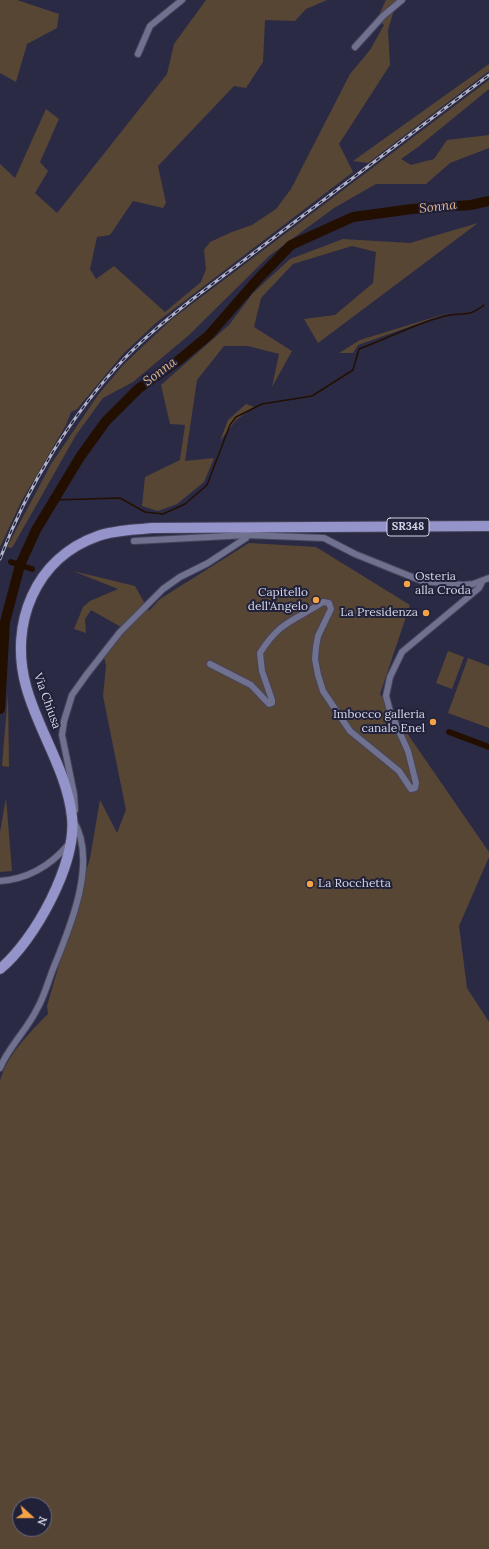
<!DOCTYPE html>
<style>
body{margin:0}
#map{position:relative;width:489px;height:1549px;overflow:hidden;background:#2b2a45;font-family:Lora,serif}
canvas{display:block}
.north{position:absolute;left:12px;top:1497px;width:40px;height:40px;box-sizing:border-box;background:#21213a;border:1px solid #68697e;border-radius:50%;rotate:111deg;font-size:11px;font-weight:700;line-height:16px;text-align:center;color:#d3d4e5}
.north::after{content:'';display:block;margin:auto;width:14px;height:18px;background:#f5a346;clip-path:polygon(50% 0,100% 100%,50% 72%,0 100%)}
</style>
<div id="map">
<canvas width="489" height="1549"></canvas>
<div class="north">N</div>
</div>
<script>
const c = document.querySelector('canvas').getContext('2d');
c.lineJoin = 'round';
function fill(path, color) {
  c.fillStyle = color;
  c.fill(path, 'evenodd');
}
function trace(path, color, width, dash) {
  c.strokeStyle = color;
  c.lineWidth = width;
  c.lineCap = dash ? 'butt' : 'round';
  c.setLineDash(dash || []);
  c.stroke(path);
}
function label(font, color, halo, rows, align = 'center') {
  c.font = font + ' Lora,serif';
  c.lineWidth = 4;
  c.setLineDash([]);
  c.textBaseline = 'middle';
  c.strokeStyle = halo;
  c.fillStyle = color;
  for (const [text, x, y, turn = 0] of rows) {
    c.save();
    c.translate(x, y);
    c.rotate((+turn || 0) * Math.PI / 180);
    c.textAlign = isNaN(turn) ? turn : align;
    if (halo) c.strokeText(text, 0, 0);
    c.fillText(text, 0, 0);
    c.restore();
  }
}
fill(new Path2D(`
 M0,0h17l42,14 -2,14 -30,16 -11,38 -16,-9z
 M206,0h121l-21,9 -11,12 -30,-1 -2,42 -17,26 -12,-2 -76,80 8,37 -3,5 -30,-7 -23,34 -13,2 -7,32 6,10 18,-13 51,46 36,-30 5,-13 -2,-19 6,-8 22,-10 20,-7 24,-16 15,-20 59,-115 20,-24 14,-25 -7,-6 9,-19h11l-9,30 2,35 -51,79 14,28 -196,150 -34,32 -46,55 -6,3 -5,13 -45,77 -21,45v-383l15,14 31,-69 13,10 -19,43 8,9 -13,22 22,20 110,-139 7,-30z
 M489,64v7l-121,92 -15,-2z
 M489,80v9l-71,58 -17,12 10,6 23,-6 13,-19 42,-5v13l-39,15 -24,21h-50l-42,24 -65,48 -80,79 -56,47 -30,16 -27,37 -64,113 -5,-1 44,-83 47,-69 26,-31 48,-45z
 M478,223l-160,120 -14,-24 31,-4 38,-32 3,-31 -24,-6 -59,18 -32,34 -7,29 38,24 -20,36 7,-33 -31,-8h-24l-27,34 -12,81 29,-3 -10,24 -27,22 -19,7 -16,-5 3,-29 35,-17 5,-35 -15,-1 -9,-39 68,-60 24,-32 37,-34 53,-20 67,4z
 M451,312l-93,33 -5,8h-14l21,-13z
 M246,404l8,3 -18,13 -16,21 8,-21z
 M249,543l67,4 94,58 -30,89 109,158v5l-30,69 8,62 22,34v527h-489v-468c7,-26 29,-48 48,-67l-1,-8 43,-148 10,-58 17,33 9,-23 -23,-114 3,-30 -2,-9 17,-30 -30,-17 -6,9 1,14 -12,-4 9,-22 7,-6 28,-12 -45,-18 62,15 14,25 11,-12zM20,1505h24v24h-24z
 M448,651l16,6 -12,32 -16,-6z
 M468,658l21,8v62l-41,-15z
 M8,694l1,73 -7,-1z
 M6,798l6,73 -12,1v-40z`), '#584635');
trace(new Path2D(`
 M54,500l66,-2 25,14 18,2 22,-10 22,-19 23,-60 6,-8 26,-13 50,-8 41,-26 6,-21c27,-10 54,-24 82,-32 19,-6 26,2 43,-12`), '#230f00', 1.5);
trace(new Path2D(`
 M11,562l21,7
 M449,732l40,15`), '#230f00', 6);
trace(new Path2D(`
 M0,709l5,-87 15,-57 16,-35 44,-73 26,-36 32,-32 41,-29 30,-25 48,-55 34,-35 62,-28 59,-8 59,-4 18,-4`), '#230f00', 10);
const street = new Path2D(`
 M355,47l28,-31 19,-16
 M138,54l12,-28 32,-26
 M134,541l113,-6 77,3 31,16 67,27 41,4 10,-1 16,-6
 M210,664l41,21 18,19 3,-1v-3l-10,-29 -2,-18c20,-32 34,-32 63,-51l6,1 2,6 -13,27 -2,11 -1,12 3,16 5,16 27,40 49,40 12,18 4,-1 1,-5 -8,-32 -18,-40 -4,-15 4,-19 12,-25 77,-64 3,-6
 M75,810l-1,-16 -12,-59 2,-14 8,-26 15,-21 33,-42 43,-43 17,-12 28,-14 38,-25 1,-3
 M0,881c29,-2 50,-15 68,-36
 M0,1068c9,-22 27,-38 37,-59 7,-12 11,-27 16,-40 16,-39 46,-108 20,-149`);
const primary = new Path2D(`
 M0,969c35,-29 77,-106 72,-152 -5,-47 -34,-86 -46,-131 -17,-62 9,-128 72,-150 17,-6 37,-6 54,-8l337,-2`);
trace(street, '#46445b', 8);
trace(primary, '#46445b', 12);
trace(street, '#70708f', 6);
trace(primary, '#9594ca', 10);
const rail = new Path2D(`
 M0,559c27,-72 72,-146 125,-201 21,-22 45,-41 69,-60l295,-223`);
trace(rail, '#b2b3c6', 3);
trace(rail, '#21213a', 1.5, [4.5]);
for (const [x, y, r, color] of [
 [407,584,4,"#f5a346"],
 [316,600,4,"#f5a346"],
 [426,613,4,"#f5a346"],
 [433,722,4,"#f5a346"],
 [310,884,4,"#f5a346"]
]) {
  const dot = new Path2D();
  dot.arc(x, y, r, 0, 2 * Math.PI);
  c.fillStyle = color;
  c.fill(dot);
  trace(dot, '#21213a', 1.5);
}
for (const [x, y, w] of [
 [408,527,42]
]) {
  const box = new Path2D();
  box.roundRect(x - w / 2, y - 9, w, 18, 3);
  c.fillStyle = '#21213a';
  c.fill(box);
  trace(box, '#d3d4e5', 1);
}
label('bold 11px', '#d3d4e5', null, [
 ["SR348",408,527]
]);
label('12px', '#d3d4e5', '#21213a', [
 ["Osteria",415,577,"left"],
 ["alla Croda",415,591,"left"],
 ["Capitello",308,593],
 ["dell'Angelo",308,607],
 ["La Presidenza",418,613],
 ["Imbocco galleria",425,715],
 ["canale Enel",425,729],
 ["La Rocchetta",318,884,"left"]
], 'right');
label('12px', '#d3d4e5', '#21213a', [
 ["Via Chiusa",47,701,70]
]);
label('italic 13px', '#e1b488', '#21213a', [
 ["Sonna",438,207,-6],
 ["Sonna",160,372,-37]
]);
</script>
